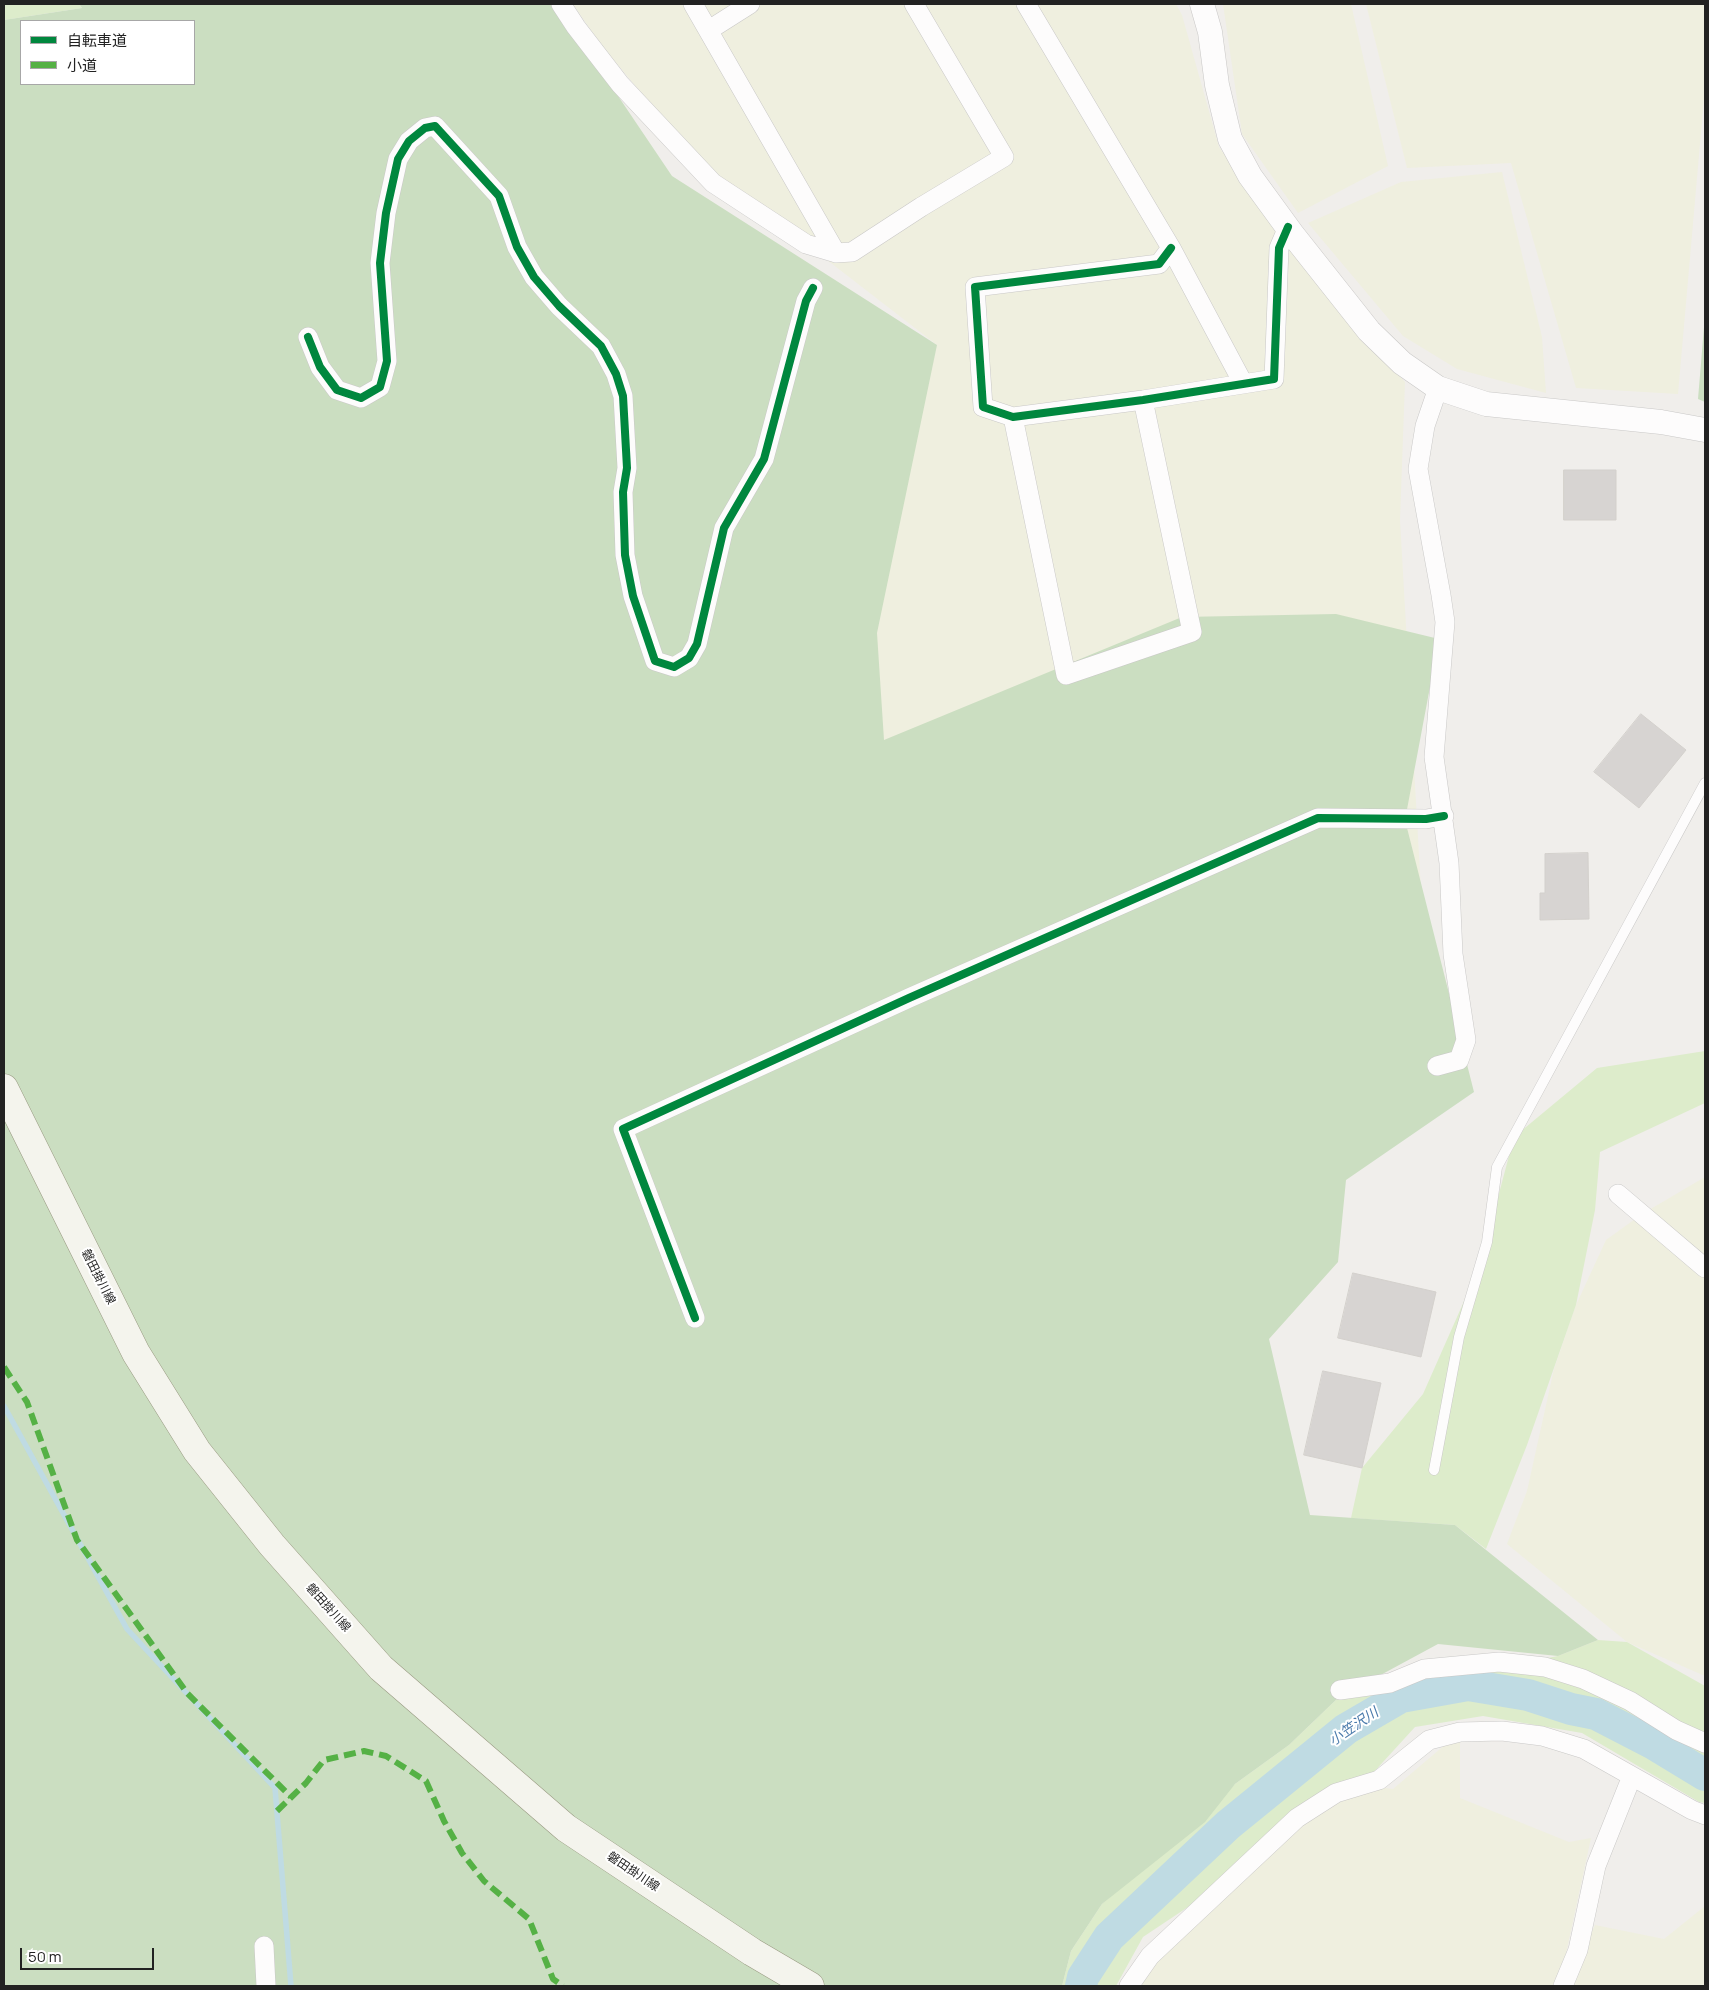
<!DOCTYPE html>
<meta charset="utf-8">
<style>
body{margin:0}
#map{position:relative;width:1709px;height:1990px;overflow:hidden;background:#f0eeeb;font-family:Manrope,"Noto Sans JP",sans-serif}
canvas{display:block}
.frame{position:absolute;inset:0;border:5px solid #222;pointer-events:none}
.legend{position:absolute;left:20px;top:20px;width:175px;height:65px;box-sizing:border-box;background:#fff;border:1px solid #a7a7a7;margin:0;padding:6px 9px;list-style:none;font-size:15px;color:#222}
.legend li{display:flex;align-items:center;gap:10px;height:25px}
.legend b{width:25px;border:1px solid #a7a7a7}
.scale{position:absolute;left:20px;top:1948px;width:134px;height:22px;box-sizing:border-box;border:2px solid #222;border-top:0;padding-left:6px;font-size:15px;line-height:18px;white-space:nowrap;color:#222;-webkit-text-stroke:4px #fff;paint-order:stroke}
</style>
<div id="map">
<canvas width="1709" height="1990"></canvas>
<div class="frame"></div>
<ul class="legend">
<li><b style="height:6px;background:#00873e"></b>自転車道</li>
<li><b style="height:6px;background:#55b145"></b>小道</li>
</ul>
<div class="scale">50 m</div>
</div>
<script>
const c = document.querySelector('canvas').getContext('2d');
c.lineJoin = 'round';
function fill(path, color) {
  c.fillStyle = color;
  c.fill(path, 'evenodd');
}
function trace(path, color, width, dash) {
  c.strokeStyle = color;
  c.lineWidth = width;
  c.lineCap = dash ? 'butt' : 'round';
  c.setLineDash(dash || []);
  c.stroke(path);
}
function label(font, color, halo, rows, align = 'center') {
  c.font = font + ' Manrope,"Noto Sans JP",sans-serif';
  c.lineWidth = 4;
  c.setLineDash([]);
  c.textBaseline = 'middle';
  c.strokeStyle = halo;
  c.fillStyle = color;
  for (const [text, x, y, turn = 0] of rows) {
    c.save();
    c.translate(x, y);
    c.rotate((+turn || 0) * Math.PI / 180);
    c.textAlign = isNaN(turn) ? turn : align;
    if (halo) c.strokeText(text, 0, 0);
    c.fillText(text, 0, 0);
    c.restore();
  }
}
fill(new Path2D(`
 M573,4h603l6,11 37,132 101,138 85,97 -5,138 27,476 -544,-256 -14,-115 68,-280 -238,-184 -99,-117z
 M1223,4h128l37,162 -90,47 -56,-79z
 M1366,4h339v83l-27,307 -102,-6 -65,-225 -104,5z
 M1502,172l40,165 4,56 -89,-24 -54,-33 -95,-113 93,-41z
 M1705,1177v499l-78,-34 -120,-98 20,-53 27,-122 22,-64 30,-65 36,-26z
 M1460,1732v66l109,44 22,-4 -32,148h-427l140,-145 90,-56 31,4z
 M1705,1906v80h-138l28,-61 69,14z`), '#efefdf');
fill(new Path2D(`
 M4,4h75l3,4 -78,12z
 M1705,1051v52l-105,49 -5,58 -19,95 -49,140 -41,104 -31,-24 -104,-7 11,-50 61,-74 57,-129 34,-128 83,-69z
 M1598,1640l29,2 78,44v117l-6,-1 -117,-69 -99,-17 -68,11 -53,58 -49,23 -77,67 -93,62 -27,49h-54l9,-35 31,-47 133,-120 54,-39 49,-47 220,-42z`), '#ddeccb');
fill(new Path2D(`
 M79,4h477l116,172 265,169 -60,288 7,107 298,-123 154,-3 103,25 -34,181 69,272 -128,88 -8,82 -69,77 41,176 145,10 143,115 -40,16 -120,-12 -100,54 -49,47 -54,39 -30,38 -103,82 -31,47 -9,35h-1058v-1966l78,-12zM21,21h173v63h-173z
 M1705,315v87l-7,-3z`), '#cbdec1');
trace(new Path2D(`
 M4,1406l123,223 148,159 16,198`), '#bfdbe3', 5.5);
trace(new Path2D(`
 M1081,1986l2,-9 26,-40 119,-112 118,-96 55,-32 67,-12 60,10 43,14 25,5 58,30 51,31`), '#bfdbe3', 32);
const building = new Path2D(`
 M1564,470h52v50h-52z
 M1641,714l45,36 -47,58 -45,-36z
 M1588,853l1,66 -49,1v-27h5v-39z
 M1353,1273l83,19 -15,65 -83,-19z
 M1323,1371l58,12 -19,85 -58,-13z`);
fill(building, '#d7d4d2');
trace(building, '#d3d0cc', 1);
const service = new Path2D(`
 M1434,1470l25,-133 28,-95 10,-75 208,-384`);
const minor = new Path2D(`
 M561,4l15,23 44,57 93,99 93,61 30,9 16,-1 69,-45 83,-50 -90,-153
 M693,4l143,249
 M1026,4l145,244 72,135
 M709,30l41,-26
 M1171,248l-12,16 -184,23 8,120 30,10 130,-17 131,-21 5,-131 9,-21
 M308,337l12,30 17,23 24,8 19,-11 7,-26 -7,-98 6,-50 12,-54 11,-18 16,-13 10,-2 64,70 18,51 17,30 25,29 42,40 15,28 7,22 4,72 -4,24 2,63 8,41 22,65 19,6 15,-9 8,-14 27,-116 40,-69 42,-158 7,-13
 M1013,417l53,258 126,-43 -49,-232
 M1437,1066l22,-6 7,-20 -13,-86 -4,-91 -15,-106 11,-135 -4,-27 -23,-126 7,-43 13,-38
 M1618,1194l87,74
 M695,1318l-72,-189 286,-131 409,-180 108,1 18,-3
 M1340,1690l50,-7 34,-14 75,-7 46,5 38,12 47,22 46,29 29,13
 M264,1946l2,40
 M1129,1986l21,-30 147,-138 39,-25 43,-13 50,-40 31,-8 42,-1 40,5 42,13 108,61 13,5
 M1563,1986l15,-36 18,-84 36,-90`);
const tertiary = new Path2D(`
 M1202,4l8,28 7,53 13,54 20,37 43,59 76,96 33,32 36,25 48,16 175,18 44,8`);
const secondary = new Path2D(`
 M4,1088l132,265 61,98 75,94 109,123 185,160 186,124 58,34`);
trace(service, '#c9c8c7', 11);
trace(minor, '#c9c8c7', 20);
trace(tertiary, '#c9c8c7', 25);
trace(secondary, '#999a82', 29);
trace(service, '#fdfcfc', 10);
trace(minor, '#fdfcfc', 19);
trace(tertiary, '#fdfcfc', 24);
trace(secondary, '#f4f4ed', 28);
trace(new Path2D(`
 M4,1367l23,35 50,138 110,153 104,104
 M277,1811l29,-28 18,-23 40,-9 22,5 40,25 18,40 18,32 22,28 45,38 24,60 10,7`), '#55b145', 6, [12, 6]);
trace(new Path2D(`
 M1171,248l-12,16 -184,23 8,120 30,10 130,-17 131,-21 5,-131 9,-21
 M308,337l12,30 17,23 24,8 19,-11 7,-26 -7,-98 6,-50 12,-54 11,-18 16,-13 10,-2 64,70 18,51 17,30 25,29 42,40 15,28 7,22 4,72 -4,24 2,63 8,41 22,65 19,6 15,-9 8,-14 27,-116 40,-69 42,-158 7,-13
 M695,1318l-72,-189 286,-131 409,-180 108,1 18,-3`), '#00873e', 8);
label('12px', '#222', '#fff', [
 ["磐田掛川線",98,1277,63],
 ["磐田掛川線",328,1608,48],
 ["磐田掛川線",633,1872,34]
]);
label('italic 14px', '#4a7aab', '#fff', [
 ["小笠沢川",1354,1727,-34]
]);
</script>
